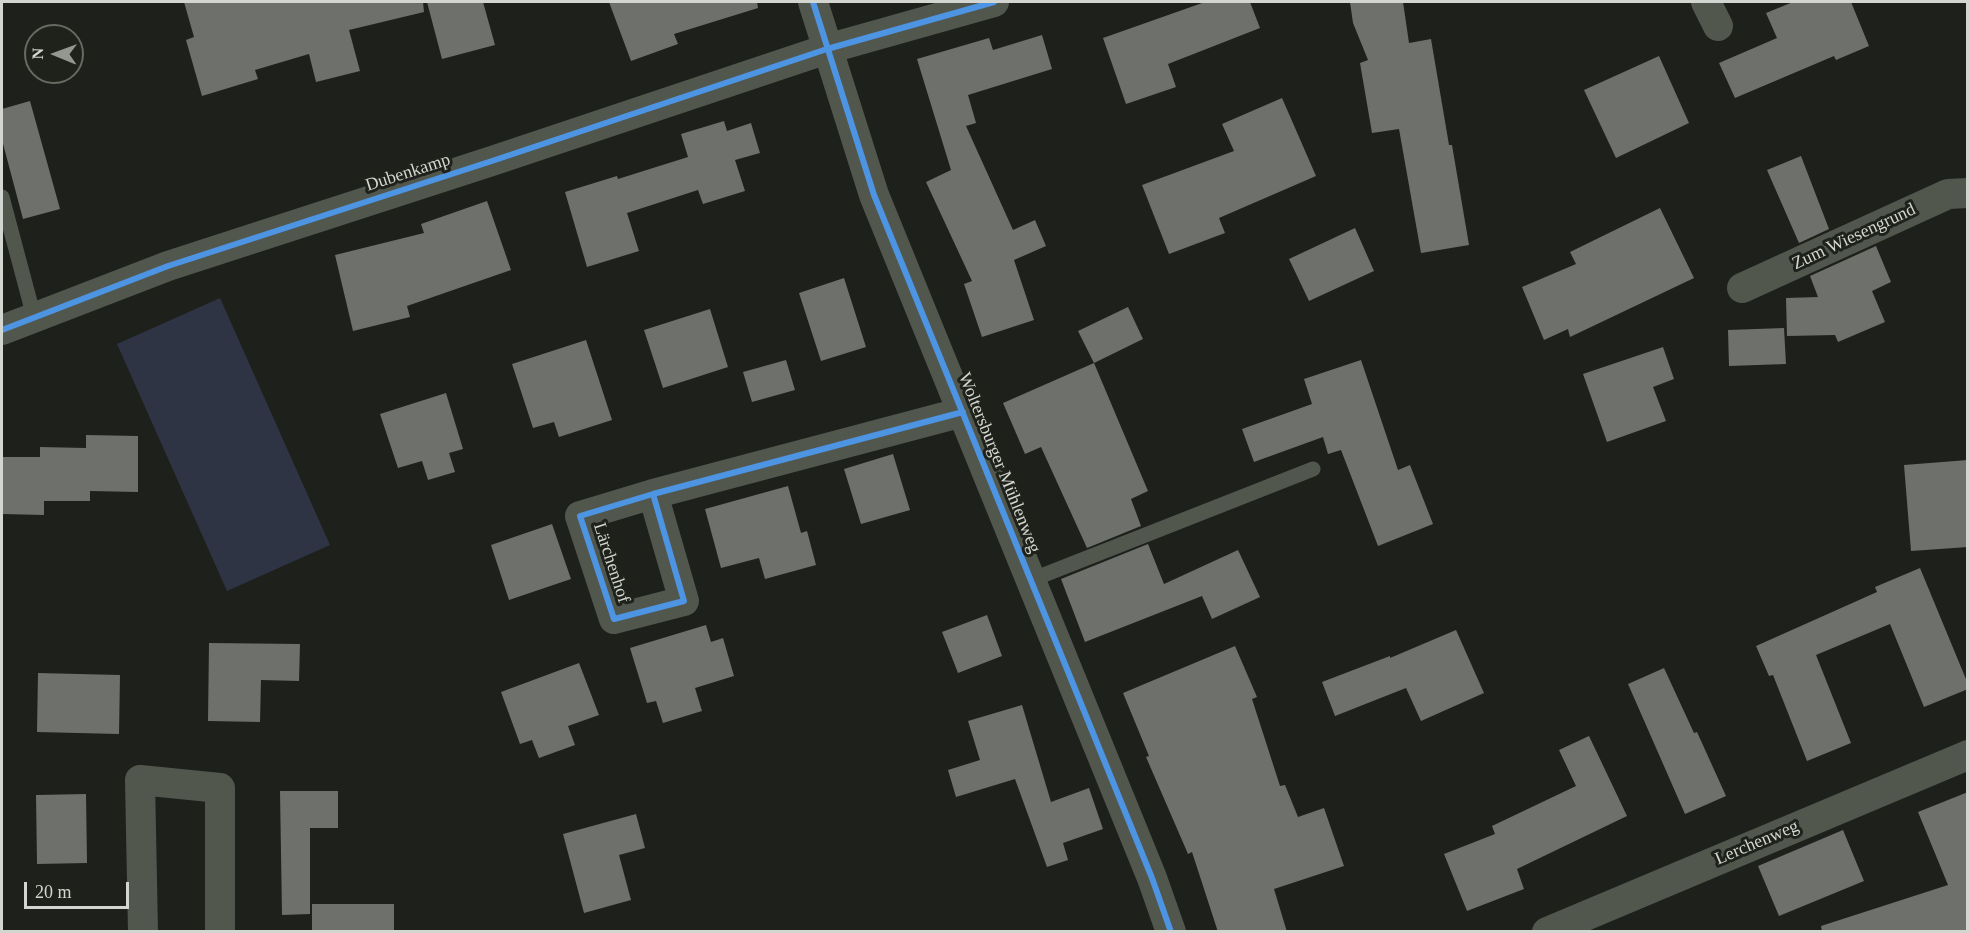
<!DOCTYPE html>
<meta charset="utf-8">
<style>
body{margin:0}
#map{position:relative;width:1969px;height:933px;overflow:hidden;background:#1e201c;font-family:"Times New Roman",serif}
canvas{display:block}
.frame{position:absolute;inset:0;border:3px solid #d3d5d0;pointer-events:none}
.north{position:absolute;left:24px;top:24px;width:60px;height:60px;box-sizing:border-box;background:#1e221a;border:2px solid #666a63;border-radius:50%;rotate:271deg;font-size:16px;font-weight:700;line-height:24px;text-align:center;color:#d3d5d0}
.north::after{content:'';display:block;margin:auto;width:21px;height:27px;background:#949691;clip-path:polygon(50% 0,100% 100%,50% 72%,0 100%)}
.scale{position:absolute;left:24px;top:882px;width:105px;height:27px;box-sizing:border-box;border:3px solid #d3d5d0;border-top:0;padding-left:8px;font-size:18px;line-height:21px;white-space:nowrap;color:#d3d5d0;-webkit-text-stroke:4px #1e221a;paint-order:stroke}
</style>
<div id="map">
<canvas width="1969" height="933"></canvas>
<div class="frame"></div>
<div class="north">N</div>
<div class="scale">20 m</div>
</div>
<script>
const c = document.querySelector('canvas').getContext('2d');
c.lineJoin = 'round';
function fill(path, color) {
  c.fillStyle = color;
  c.fill(path, 'evenodd');
}
function trace(path, color, width, dash) {
  c.strokeStyle = color;
  c.lineWidth = width;
  c.lineCap = dash ? 'butt' : 'round';
  c.setLineDash(dash || []);
  c.stroke(path);
}
function label(font, color, halo, rows, align = 'center') {
  c.font = font + ' "Times New Roman",serif';
  c.lineWidth = 6;
  c.setLineDash([]);
  c.textBaseline = 'middle';
  c.strokeStyle = halo;
  c.fillStyle = color;
  for (const [text, x, y, turn = 0] of rows) {
    c.save();
    c.translate(x, y);
    c.rotate((+turn || 0) * Math.PI / 180);
    c.textAlign = isNaN(turn) ? turn : align;
    if (halo) c.strokeText(text, 0, 0);
    c.fillText(text, 0, 0);
    c.restore();
  }
}
fill(new Path2D(`
 M220,298l110,247 -103,46 -110,-247z`), '#2e3444');
fill(new Path2D(`
 M184,2h239l1,10 -75,18 11,41 -44,11 -7,-28 -54,16 3,9 -56,17 -16,-56 8,-3z
 M427,2h56l12,43 -53,14z
 M609,2h148l1,6 -84,26 4,10 -47,17z
 M1205,2h45l10,26 -92,36 8,23 -50,17 -23,-66z
 M1350,2h53l6,41 22,-4 18,106h3l17,100 -48,8 -22,-124 -27,4 -12,-70 8,-3 -15,-37z
 M1793,2h58l18,44 -33,14 -2,-4 -99,42 -16,-35 58,-25 -11,-25z
 M1042,35l10,34 -84,26 8,28 -10,3 47,104 22,-10 11,26 -32,14 20,60 -52,17 -18,-53 8,-3 -46,-99 25,-12 -34,-111 72,-21 4,12z
 M1659,56l30,67 -73,35 -32,-68z
 M1282,98l34,78 -97,42 6,15 -56,21 -27,-69 92,-34 -12,-27z
 M30,101l30,108 -37,10 -21,-79v-31z
 M724,121l3,10 24,-8 9,30 -25,7 10,31 -42,13 -5,-14 -71,23 12,38 -52,16 -22,-75 52,-16 1,3 70,-22 -7,-23z
 M1801,156l28,73 -30,14 -32,-73z
 M487,201l24,69 -104,36 3,11 -57,14 -18,-76 89,-22 -3,-9z
 M1660,208l34,70 -124,59 -2,-8 -24,11 -22,-53 54,-23 -6,-12z
 M1355,228l19,43 -65,30 -20,-42z
 M1876,246l15,36 -19,9 13,31 -47,20 -3,-7 -48,1 -1,-38 32,-1 -8,-21z
 M844,278l22,69 -45,14 -22,-68z
 M1128,307l15,32 -49,24 -16,-32z
 M710,309l18,58 -65,21 -19,-58z
 M1784,328l2,36 -57,2 -1,-36z
 M586,340l26,80 -53,17 -5,-15 -21,6 -21,-64z
 M1663,347l11,32 -21,8 13,34 -59,21 -24,-68z
 M786,360l9,30 -43,12 -9,-30z
 M1361,360l37,110 12,-5 23,59 -55,22 -37,-96 -13,4 -5,-17 -69,25 -12,-33 70,-25 -8,-25z
 M1094,363l54,128 -17,8 10,27 -54,22 -46,-101 -16,7 -22,-51z
 M446,393l17,56 -14,4 6,19 -27,8 -6,-19 -24,7 -18,-54z
 M86,435l52,1v56l-48,-1v10h-46v14l-42,-1v-57h38v-10l46,1z
 M893,454l17,56 -49,14 -17,-55z
 M1968,460v87l-57,4 -7,-86z
 M788,486l13,47 6,-2 9,34 -51,14 -6,-21 -38,10 -16,-59z
 M552,524l19,55 -62,21 -18,-55z
 M1148,544l16,40 74,-34 22,47 -48,22 -10,-23 -117,46 -24,-63z
 M1920,568l48,116v5l-44,18 -34,-83 -74,31 35,88 -44,18 -34,-86 -4,1 -13,-30 121,-54 -2,-5z
 M987,615l15,41 -44,17 -16,-41z
 M706,625l5,17 12,-4 11,38 -39,12 7,23 -39,12 -7,-22 -9,2 -17,-55z
 M1456,630l28,63 -63,28 -15,-33 -71,28 -13,-34 68,-26v2z
 M209,643l91,1 -1,37 -38,-1 -1,42 -52,-1z
 M1235,646l22,51 -5,2 28,87 5,-1 13,32 26,-9 20,58 -70,23 13,43h-69l-26,-80 -4,2 -42,-97 3,-1 -26,-63z
 M579,663l20,52 -31,11 7,19 -36,13 -7,-18 -12,4 -19,-52z
 M1664,668l30,65 3,-1 29,64 -41,18 -57,-130z
 M38,673l82,2 -1,59 -82,-2z
 M1022,705l29,97 38,-14 14,41 -40,14 5,17 -21,7 -32,-88 -59,18 -8,-27 32,-10 -12,-39z
 M1589,736l38,80 -110,53 7,20 -57,22 -23,-57 51,-20 -3,-8 84,-40 -17,-36z
 M280,791h58v37h-28v86l-28,1z
 M1968,792v140h-146l-1,-6 127,-41 -30,-73z
 M86,794l1,69 -50,1 -1,-69z
 M636,814l9,34 -26,7 12,45 -47,13 -21,-79z
 M1843,830l21,51 -85,35 -21,-50z
 M312,904h82v28h-82z`), '#6e706c');
trace(new Path2D(`
 M2,197l32,120
 M1031,580l282,-111`), '#52574e', 15);
trace(new Path2D(`
 M813,2l61,193 278,683 19,54
 M1706,2l12,24
 M1742,288l206,-94 20,-1
 M2,330l166,-64 327,-106 332,-111 167,-47
 M653,494l31,107 -70,18 -34,-103 73,-22 310,-82
 M143,932l-3,-152 80,8v144
 M1547,932l421,-177`), '#52574e', 30);
trace(new Path2D(`
 M813,2l61,193 278,683 19,54
 M2,330l166,-64 327,-106 332,-111 167,-47
 M653,494l31,107 -70,18 -34,-103 73,-22 310,-82`), '#4d94e3', 6);
label('18px', '#d3d5d0', '#1e221a', [
 ["Dubenkamp",408,173,-18],
 ["Zum Wiesengrund",1854,237,-25],
 ["Woltersburger Mühlenweg",999,463,68],
 ["Lärchenhof",611,563,72],
 ["Lerchenweg",1757,843,-23]
]);
</script>
